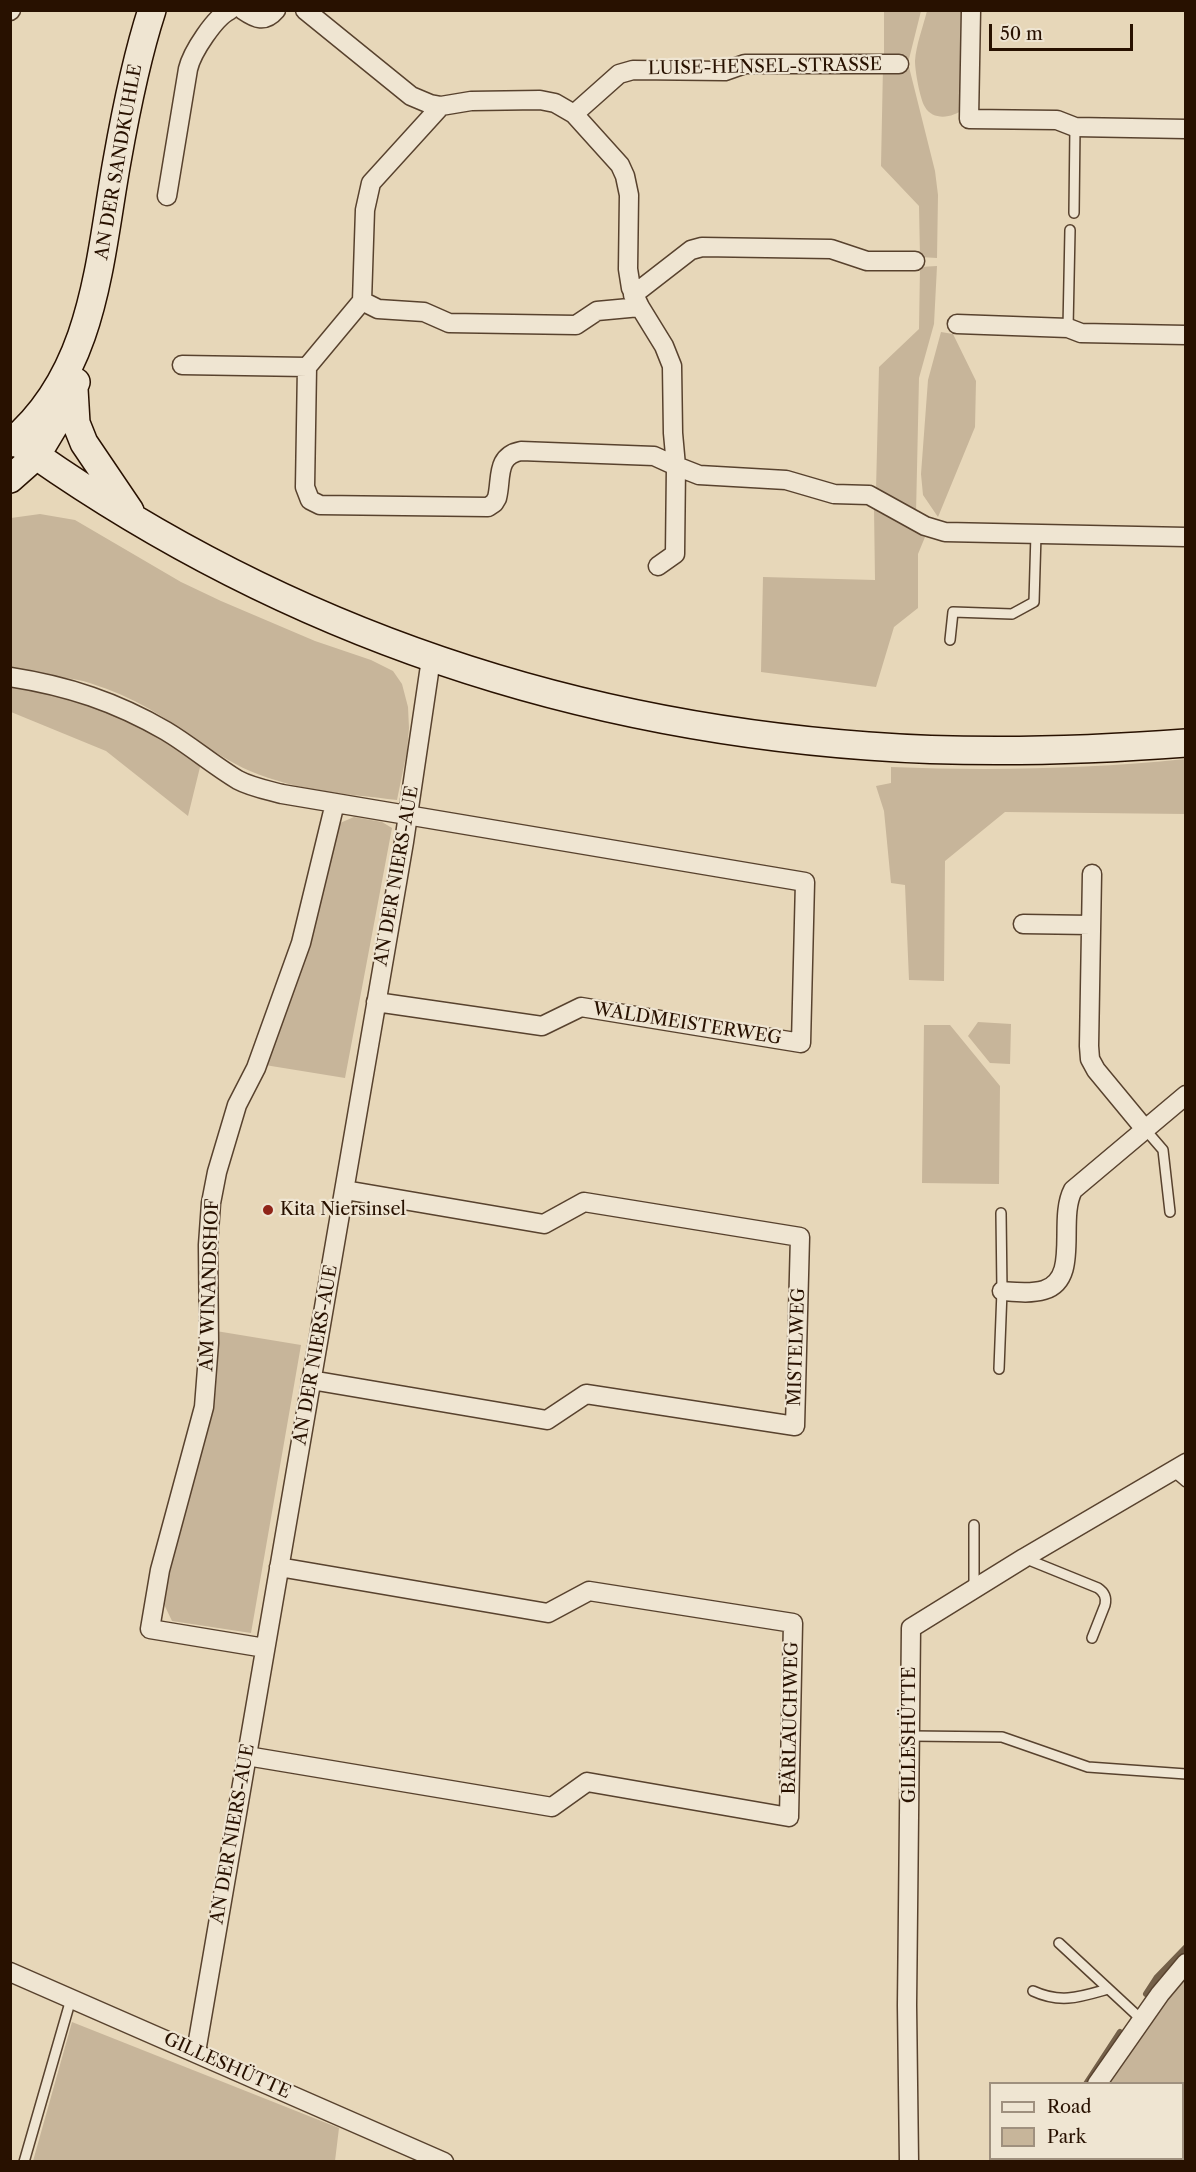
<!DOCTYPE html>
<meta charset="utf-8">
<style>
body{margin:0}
#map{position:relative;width:1196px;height:2172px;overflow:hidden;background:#e7d7b9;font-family:"Libre Caslon Text",serif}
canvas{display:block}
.frame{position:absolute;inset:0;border:12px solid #281100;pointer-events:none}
.legend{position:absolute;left:989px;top:2082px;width:195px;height:78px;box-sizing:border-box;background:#efe5d2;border:2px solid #9f907e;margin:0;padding:8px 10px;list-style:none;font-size:18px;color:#281100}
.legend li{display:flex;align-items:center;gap:12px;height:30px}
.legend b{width:30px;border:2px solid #9f907e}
.scale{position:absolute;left:989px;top:24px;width:144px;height:27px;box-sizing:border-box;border:3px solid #281100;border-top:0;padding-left:8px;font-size:18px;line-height:21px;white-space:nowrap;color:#281100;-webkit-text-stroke:4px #efe5d2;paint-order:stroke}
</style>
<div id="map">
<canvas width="1196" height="2172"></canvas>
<div class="frame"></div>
<ul class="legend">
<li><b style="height:8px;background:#efe5d2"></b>Road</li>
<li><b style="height:16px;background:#c7b59a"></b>Park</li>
</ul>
<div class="scale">50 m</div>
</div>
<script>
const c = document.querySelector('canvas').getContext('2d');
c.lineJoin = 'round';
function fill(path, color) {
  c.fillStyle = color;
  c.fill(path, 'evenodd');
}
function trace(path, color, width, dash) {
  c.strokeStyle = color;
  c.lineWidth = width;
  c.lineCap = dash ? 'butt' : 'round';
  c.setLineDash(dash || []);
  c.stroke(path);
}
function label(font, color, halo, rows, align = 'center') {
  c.font = font + ' "Libre Caslon Text",serif';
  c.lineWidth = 4.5;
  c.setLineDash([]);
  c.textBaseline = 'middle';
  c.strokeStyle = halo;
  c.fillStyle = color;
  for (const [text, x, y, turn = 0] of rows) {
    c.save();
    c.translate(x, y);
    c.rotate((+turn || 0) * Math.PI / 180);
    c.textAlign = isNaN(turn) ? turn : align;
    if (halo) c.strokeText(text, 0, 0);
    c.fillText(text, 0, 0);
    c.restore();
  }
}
fill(new Path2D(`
 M884,11h37l-12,48 -25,1z
 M927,11h38l-2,98c-10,9 -30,12 -38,-2 -5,-8 -10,-36 -10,-46 1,-16 8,-34 12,-50z
 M883,66l26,1 26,104 3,24 -1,63 -17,-1 -1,-51 -38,-40z
 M937,266l-3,58 -15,54 -3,136 -40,-24 3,-123 40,-38 1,-62z
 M941,332l12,2 23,47 -1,46 -37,90 -15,-22 -2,-21 7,-94z
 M874,508l51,29 -7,17v54l-24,19 -18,60 -115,-15 2,-95 112,3z
 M40,514l35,6 106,62 40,19 94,40 56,19 22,11 9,13 6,23 1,21 -2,23 -10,49c-49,-6 -100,-9 -147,-29 -39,-17 -70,-46 -108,-66 -18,-10 -39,-18 -59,-24 -23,-5 -49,-6 -72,-9v-154z
 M11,681l91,22 100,56 -14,57 -82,-65 -95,-39z
 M1185,759v55l-180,-2 -60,49 -1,120 -35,-1 -4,-95 -14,-2 -7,-72 -8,-25 15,-3v-16c98,4 197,2 294,-8z
 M354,817l28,5 10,6 -47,250 -80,-13 75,-242z
 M978,1022l33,2 -1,40 -20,-1 -22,-27z
 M924,1025h26l50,61 -1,98 -77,-1z
 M216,1331l85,14 -50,288 -79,-12 -10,-21 36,-134 14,-69z
 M1185,1971v190l-145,1 2,-4h140v-74l-83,-1z
 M72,2022l267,106 -4,33h-302z`), '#c7b59a');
trace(new Path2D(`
 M1146,1994l11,-17 29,-30
 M1086,2084l34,-52
 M1026,2162l3,-4`), '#746049', 6);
const service = new Path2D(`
 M1074,213l1,-86
 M1068,328l2,-98
 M950,640l3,-28 59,2 22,-12 2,-68
 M1144,1128l19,22 7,62
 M999,1369l3,-78 -1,-78
 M1173,1471l13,11
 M1024,1558l74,30c6,4 9,9 7,17l-13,33
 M974,1589v-64
 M911,1736l91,1 86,30 98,7
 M1059,1943l83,77
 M1033,1991c28,13 47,6 75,-2
 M24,2162l47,-163`);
const minor = new Path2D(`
 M243,10c13,9 22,13 33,0
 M305,10l106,86 19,8 11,2 30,-5 69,-1 15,3 19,11 46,51 5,11 4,19 -1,74 3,19 9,19 24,39 8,20 1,67 3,33
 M971,10l-2,109 88,1 18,7 111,2
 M10,11l1,-1
 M574,114l45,-40 14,-4 92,1 20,-7h154
 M167,196l21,-127c4,-17 27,-52 42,-59
 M633,295l58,-45 11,-3 129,2 36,12h48
 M362,301l16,8 46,3 25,11 127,2 21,-14 43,-4
 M957,324l111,4 13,5 105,2
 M182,365l125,2 -2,120 5,13 10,5 168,2 6,-4 3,-5c5,-19 -2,-42 24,-47l133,5 22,10
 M307,367l55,-66 3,-91 6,-27 70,-77
 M658,566l17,-12 1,-88 23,9 87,5 48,14 35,1 56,31 20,6 241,5
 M10,677c58,9 106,25 156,54 25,15 47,34 72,49 13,7 29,10 44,14l523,88 -4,161 -220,-36 -39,19 -166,-24
 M1092,874l-3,172 1,13 6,11 48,58
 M1023,924l68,1
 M1002,1291c13,1 29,3 42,-1 37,-11 13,-70 29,-100l113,-95
 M311,1380l236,40 39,-26 209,32 5,-189 -216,-35 -40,22 -199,-34
 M265,1648l-115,-19 10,-59 44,-163 5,-64 -1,-98 3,-42 6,-31 20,-67 19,-37 45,-125 34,-140
 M247,1756l305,51 35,-25 202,35 4,-194 -204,-32 -41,22 -269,-46
 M10,1972l434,190
 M196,2052l208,-1210 27,-183
 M1097,2084l63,-90 26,-31
 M909,2162l-2,-157 4,-377 113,-70 162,-95
 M1040,2162l2,-4`);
const secondary = new Path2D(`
 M74,389l2,34 8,20 46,68
 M10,437c257,186 543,286 858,309 105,8 212,5 318,-3
 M10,443c85,-70 89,-183 107,-282 9,-51 19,-102 35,-151
 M10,479l26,-23 30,-50 10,-24`);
trace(service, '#58422e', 12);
trace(minor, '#58422e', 21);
trace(secondary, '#281100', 30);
trace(service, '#efe5d2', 9);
trace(minor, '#efe5d2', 18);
trace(secondary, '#efe5d2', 27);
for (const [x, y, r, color] of [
 [268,1210,6,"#8f2418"]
]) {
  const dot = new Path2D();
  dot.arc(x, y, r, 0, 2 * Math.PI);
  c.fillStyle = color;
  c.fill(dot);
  trace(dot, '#efe5d2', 2);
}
label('18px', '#281100', '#efe5d2', [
 ["LUISE-HENSEL-STRASSE",765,67,-1],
 ["AN DER SANDKUHLE",119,162,-80],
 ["AN DER NIERS-AUE",397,876,-80],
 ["WALDMEISTERWEG",687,1024,9],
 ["AM WINANDSHOF",210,1285,-88],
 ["MISTELWEG",797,1347,-88],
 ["AN DER NIERS-AUE",316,1355,-80],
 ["BÄRLAUCHWEG",791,1718,-89],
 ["GILLESHÜTTE",910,1735,-90],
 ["AN DER NIERS-AUE",233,1834,-80],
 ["GILLESHÜTTE",227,2066,24]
]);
label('18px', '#281100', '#efe5d2', [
 ["Kita Niersinsel",280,1210]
], 'left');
</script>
